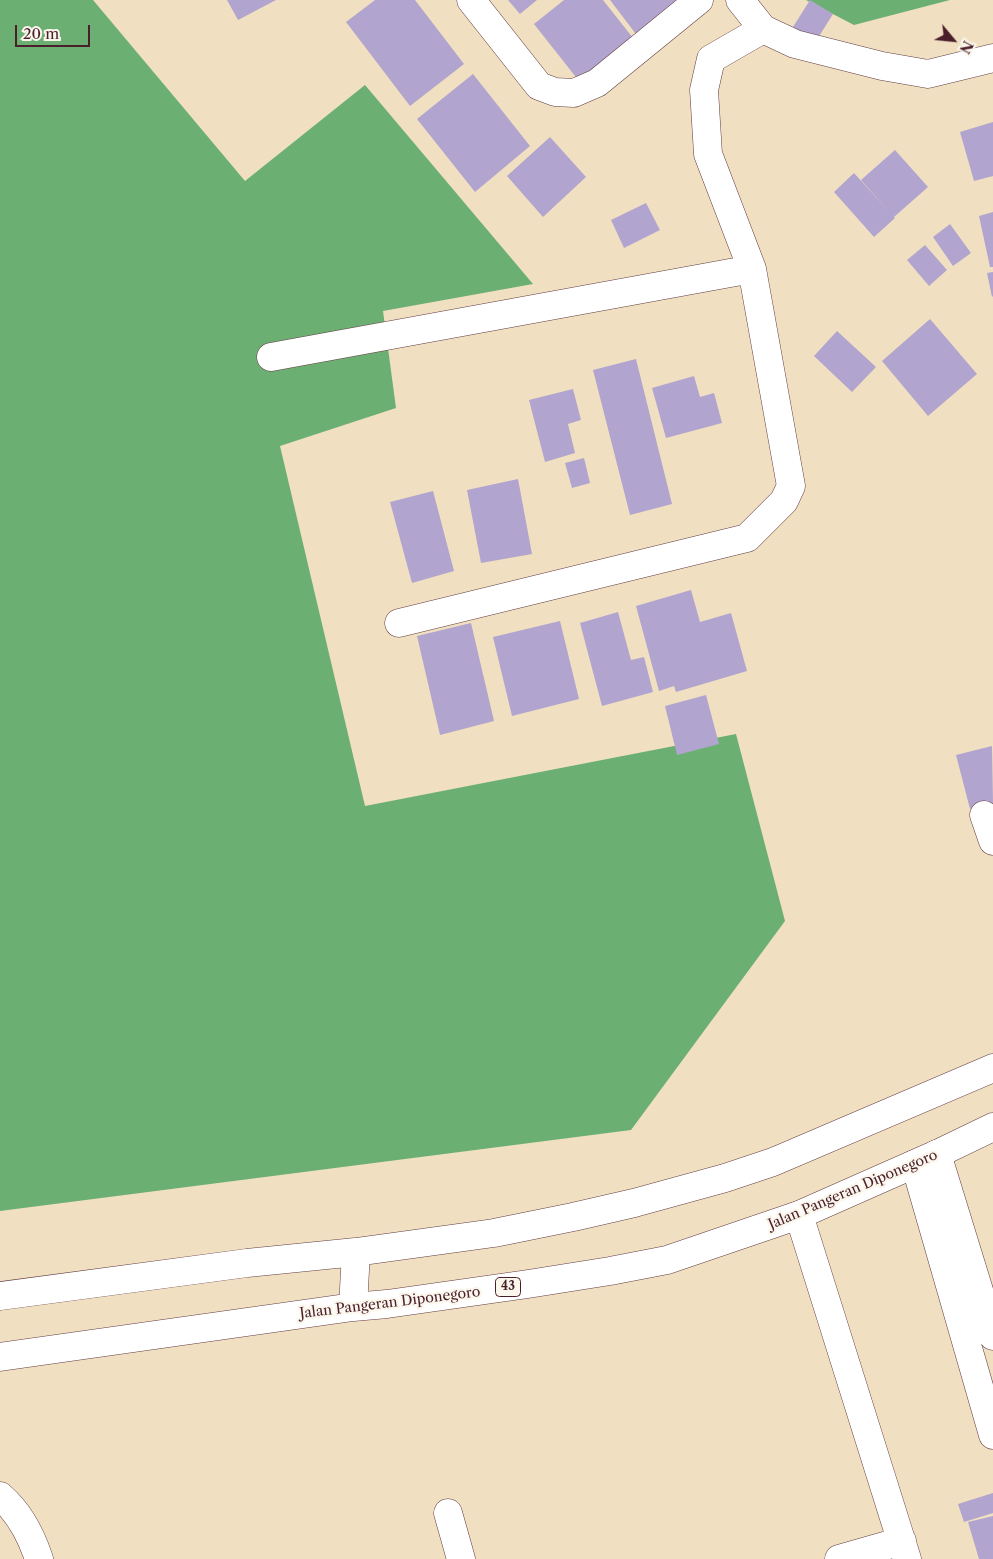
<!DOCTYPE html>
<style>
body{margin:0}
#map{position:relative;width:993px;height:1559px;overflow:hidden;background:#f0e0c1;font-family:"Libre Caslon Text",serif}
canvas{display:block}
.north{position:absolute;left:928px;top:15px;width:50px;height:50px;-webkit-text-stroke:4px #fbf7ec;paint-order:stroke;rotate:118deg;font-size:14px;font-weight:700;line-height:20px;text-align:center;color:#4a1f2b}
.north::after{content:'';display:block;margin:auto;width:18px;height:22px;background:#4a1f2b;clip-path:polygon(50% 0,100% 100%,50% 72%,0 100%)}
.scale{position:absolute;left:15px;top:25px;width:75px;height:22px;box-sizing:border-box;border:2px solid #4a1f2b;border-top:0;padding-left:6px;font-size:15px;line-height:18px;white-space:nowrap;color:#4a1f2b;-webkit-text-stroke:4px #fbf7ec;paint-order:stroke}
</style>
<div id="map">
<canvas width="993" height="1559"></canvas>
<div class="north">N</div>
<div class="scale">20 m</div>
</div>
<script>
const c = document.querySelector('canvas').getContext('2d');
c.lineJoin = 'round';
function fill(path, color) {
  c.fillStyle = color;
  c.fill(path, 'evenodd');
}
function trace(path, color, width, dash) {
  c.strokeStyle = color;
  c.lineWidth = width;
  c.lineCap = dash ? 'butt' : 'round';
  c.setLineDash(dash || []);
  c.stroke(path);
}
function label(font, color, halo, rows, align = 'center') {
  c.font = font + ' "Libre Caslon Text",serif';
  c.lineWidth = 4.5;
  c.setLineDash([]);
  c.textBaseline = 'middle';
  c.strokeStyle = halo;
  c.fillStyle = color;
  for (const [text, x, y, turn = 0] of rows) {
    c.save();
    c.translate(x, y);
    c.rotate((+turn || 0) * Math.PI / 180);
    c.textAlign = isNaN(turn) ? turn : align;
    if (halo) c.strokeText(text, 0, 0);
    c.fillText(text, 0, 0);
    c.restore();
  }
}
fill(new Path2D(`
 M0,0h93l152,181 120,-96 168,199 -150,27 13,97 -116,38 85,360 371,-72 49,187 -154,209 -631,81z
 M806,0h144l-96,25z`), '#6caf73');
fill(new Path2D(`
 M227,0h49l-38,20z
 M375,0h40l49,64 -54,42 -64,-84z
 M508,0h29l-17,14z
 M564,0h39l30,38 -54,43 -45,-57z
 M610,0h85l-53,42z
 M810,0l23,14 -17,27 -23,-14z
 M473,74l57,72 -55,46 -58,-73z
 M993,122v54l-19,5 -14,-49z
 M550,137l36,40 -43,40 -36,-41z
 M895,150l33,37 -34,30 -33,-37z
 M854,173l41,45 -21,19 -40,-45z
 M646,203l14,27 -36,18 -13,-28z
 M993,212v55h-3l-11,-51z
 M950,224l21,29 -18,13 -20,-29z
 M925,245l22,25 -18,16 -22,-26z
 M993,272v24l-1,1 -5,-24z
 M930,319l47,55 -49,42 -46,-55z
 M837,331l39,36 -24,25 -38,-36z
 M636,359l36,145 -42,11 -37,-145z
 M694,376l6,21 14,-4 8,30 -56,15 -14,-50z
 M573,389l8,31 -13,4 7,29 -30,9 -16,-62z
 M584,458l6,25 -18,5 -7,-25z
 M518,479l14,75 -51,9 -14,-73z
 M433,491l21,80 -42,12 -22,-81z
 M691,590l9,32 31,-9 16,58 -71,21 -2,-6 -15,5 -23,-85z
 M618,612l13,48 13,-3 9,35 -51,14 -22,-83z
 M560,621l19,78 -67,17 -19,-79z
 M471,623l23,98 -54,14 -23,-99z
 M706,695l13,49 -42,11 -12,-49z
 M992,746l1,57 -23,6 -14,-54z
 M993,1493v20l-29,9 -6,-18z
 M993,1516v43h-14l-11,-37z`), '#b1a4ce');
const minor = new Path2D(`
 M471,0l68,86 16,6 19,1 23,-10 102,-83
 M740,0l23,29 32,15 87,22 46,8 65,-16
 M271,357l481,-88
 M399,623l348,-85 37,-37 7,-15 -39,-217 -44,-115 -4,-64 7,-31 52,-30
 M984,815l9,26
 M937,1154l56,182
 M915,1164l78,271
 M799,1215l108,344
 M0,1496c19,16 31,39 39,63
 M448,1513l13,46
 M839,1559l63,-18`);
const highway = new Path2D(`
 M0,1296l247,-33 109,-11 138,-19 79,-16 61,-14 91,-25 48,-16 220,-94
 M353,1307l3,-55
 M0,1357l353,-50 34,-3 141,-20 82,-13 57,-11 132,-45 138,-61 56,-27`);
trace(minor, '#633c42', 29);
trace(highway, '#633c42', 29);
trace(minor, '#fff', 28);
trace(highway, '#fff', 28);
for (const [x, y, w] of [
 [508,1287,25]
]) {
  const box = new Path2D();
  box.roundRect(x - w / 2, y - 9.5, w, 19, 4);
  c.fillStyle = '#fbf7ec';
  c.fill(box);
  trace(box, '#4a1f2b', 1);
}
label('bold 12px', '#4a1f2b', null, [
 ["43",508,1287]
]);
label('14px', '#4a1f2b', '#fbf7ec', [
 ["Jalan Pangeran Diponegoro",853,1190,-23],
 ["Jalan Pangeran Diponegoro",390,1303,-7]
]);
</script>
